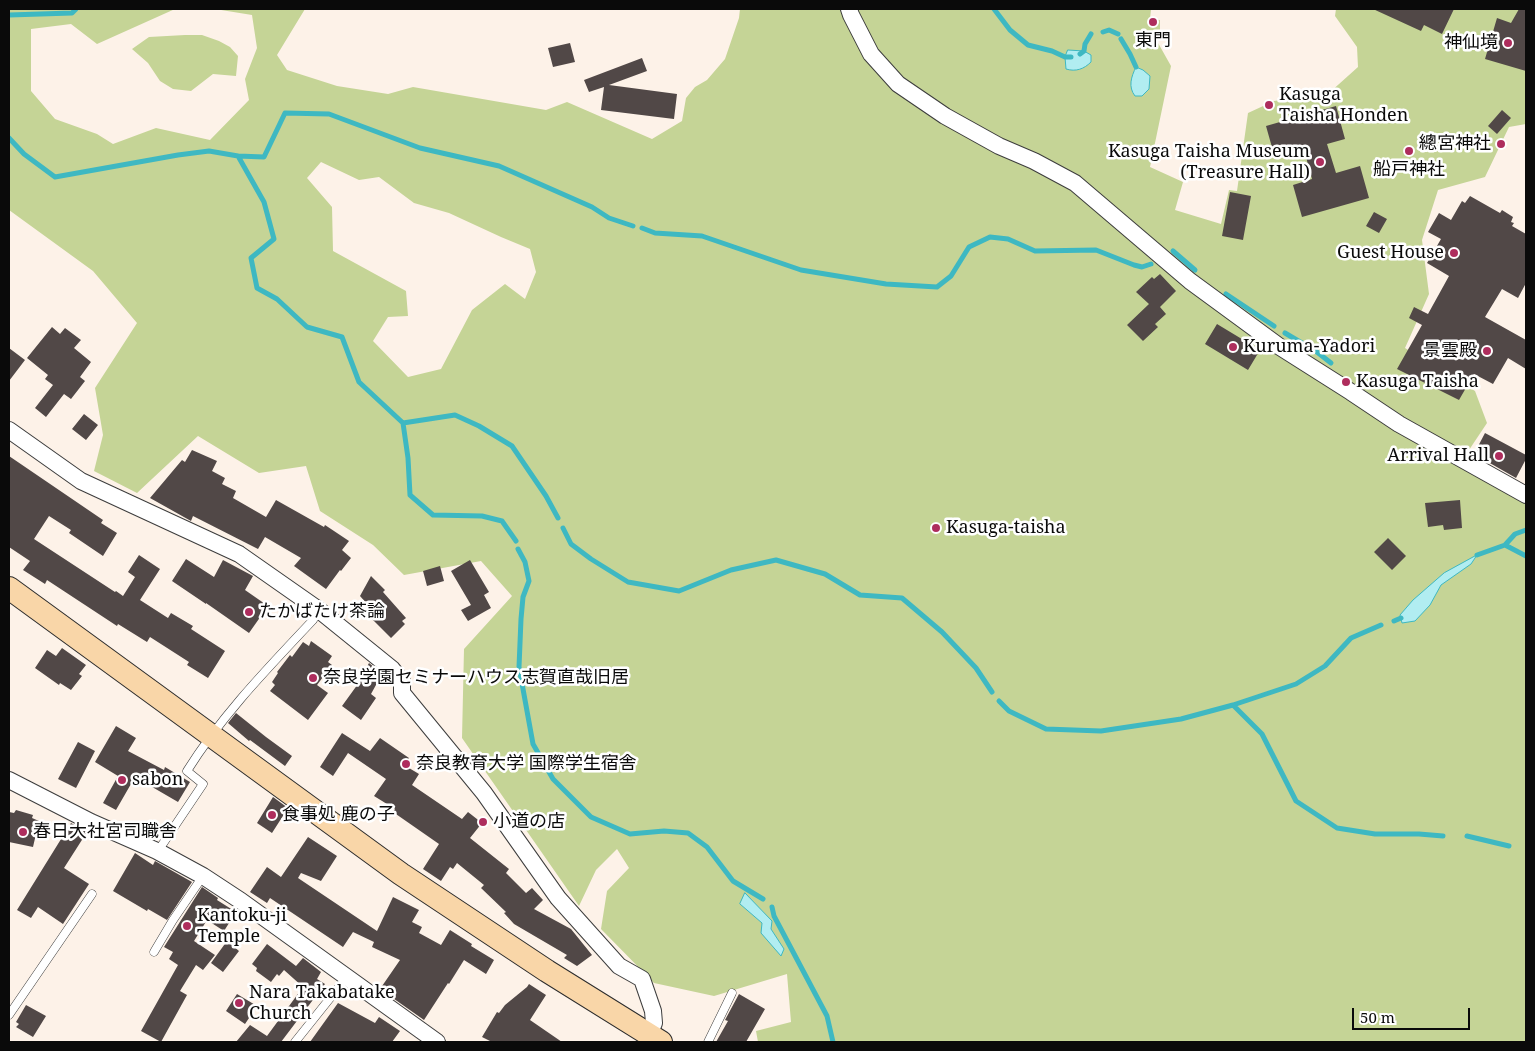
<!DOCTYPE html>
<meta charset="utf-8">
<style>
body{margin:0}
#map{position:relative;width:1535px;height:1051px;overflow:hidden;background:#fdf2e8;font-family:"Noto Serif",serif}
canvas{display:block}
.frame{position:absolute;inset:0;border:10px solid #0a0a0a;pointer-events:none}
.scale{position:absolute;left:1352px;top:1008px;width:118px;height:22px;box-sizing:border-box;border:2px solid #0a0a0a;border-top:0;padding-left:6px;font-size:15px;line-height:18px;white-space:nowrap;color:#0a0a0a;-webkit-text-stroke:4px #fff;paint-order:stroke}
</style>
<div id="map">
<canvas width="1535" height="1051"></canvas>
<div class="frame"></div>
<div class="scale">50 m</div>
</div>
<script>
const c = document.querySelector('canvas').getContext('2d');
c.lineJoin = 'round';
function fill(path, color) {
  c.fillStyle = color;
  c.fill(path, 'evenodd');
}
function trace(path, color, width, dash) {
  c.strokeStyle = color;
  c.lineWidth = width;
  c.lineCap = dash ? 'butt' : 'round';
  c.setLineDash(dash || []);
  c.stroke(path);
}
function label(font, color, halo, rows, align = 'center') {
  c.font = font + ' "Noto Serif","Noto Sans JP",serif';
  c.lineWidth = 5;
  c.setLineDash([]);
  c.textBaseline = 'middle';
  c.strokeStyle = halo;
  c.fillStyle = color;
  for (const [text, x, y, turn = 0] of rows) {
    c.save();
    c.translate(x, y);
    c.rotate((+turn || 0) * Math.PI / 180);
    c.textAlign = isNaN(turn) ? turn : align;
    if (halo) c.strokeText(text, 0, 0);
    c.fillText(text, 0, 0);
    c.restore();
  }
}
fill(new Path2D(`
 M9,9h166l-78,35 -26,-20 -40,5v62l24,28 42,15 16,10 43,-16 54,12 39,-40 -4,-21 12,-31 -5,-33 -37,-6h90l-28,46 10,15 50,16 51,8 25,-7 133,23 21,-8 85,37 30,-18 4,-23 9,-11 12,-7 18,-21 14,-41 1,-9h411l-1,10 10,1v11l-7,3 18,32 -21,101 33,15 -8,28 46,14 8,-34 8,1 11,-78 26,-12 55,-8 29,-26 -1,-20 -22,-31 1,-7h190v115l-17,3 -24,50 -47,13 -16,50 7,54 -24,54 70,43 12,32 -26,39 65,37v543h-768l-2,-11 35,-9 -4,-48 -73,22 -60,-13 -53,-54 6,-38 22,-23 -12,-19 -21,21 -17,36 -117,-168 2,-89 48,-53 -31,-35 -77,14 -31,-30 -53,-34 -14,-45 -47,7 -61,-37 -61,57 -43,-22 9,-36 -8,-47 42,-65 -44,-52 -84,-61zM321,162l38,18 20,-3 35,26 35,10 52,24 29,12 6,23 -11,27 -20,-15 -33,26 -31,59 -33,8 -35,-36 15,-24 20,-1 -2,-25 -73,-40 -1,-44 -25,-29z
 M185,35h17l17,6 11,6 8,9 -2,20 -23,-2 -22,17 -18,-2 -13,-8 -12,-18 -16,-14 17,-12z`), '#c5d496');
const water = new Path2D(`
 M1068,50l16,1 7,4v7c-7,7 -15,10 -25,7l-1,-12z
 M1136,67l7,3 7,6 -1,13 -7,7h-7c-7,-9 -4,-19 1,-29z
 M1477,555l-6,9 -30,21 -11,20 -15,16 -13,2 -2,-8 13,-15 31,-27z
 M745,893l27,28 -1,8 13,20 -3,7 -20,-23 1,-10 -22,-19z`);
fill(water, '#b1edf1');
trace(water, '#3eb8c2', 1);
trace(new Path2D(`
 M994,9l16,21 18,15 24,6 13,6h6
 M9,15l63,-2 4,-4
 M1103,32l6,-2 9,4
 M1121,39l9,15 6,13
 M1080,54l4,-3 1,-7 6,-10
 M9,138l15,16 31,23 123,-22 31,-4 29,5 26,46 10,37 -23,19 6,30 20,11 30,28 35,10 17,45 44,41 5,35 2,37 23,20 49,1 20,5 14,20
 M238,156l26,1 21,-44 44,1 91,34 79,18 93,41 17,11 24,8
 M642,228l13,5 47,3 99,34 85,14 51,3 14,-11 18,-29 21,-10 18,2 27,12 61,-1 38,15 8,2 9,-3
 M1173,251l22,19
 M1226,294l48,32
 M1285,333l32,19 14,11
 M403,423l52,-8 24,11 33,20 34,50 12,22
 M563,528l8,16 20,15 37,23 51,9 52,-21 45,-10 49,14 35,21 42,3 40,34 34,36 16,24
 M1505,545l21,11
 M518,549l7,13 4,19 -6,16 -2,22 -2,48 14,77 20,35 38,38 39,17 34,-3 24,2 19,14 26,34 30,18
 M1477,555l28,-10 10,-11 11,-4
 M1394,621l7,-3
 M999,701l10,10 37,18 55,2 80,-12 52,-14 29,29 34,67 41,27 38,6h44l24,2
 M1233,705l63,-21 29,-18 26,-28 30,-13
 M1467,836l42,10
 M772,907l2,9 53,100 6,26`), '#3eb8c2', 5);
fill(new Path2D(`
 M1373,9h81l-12,25 -18,-9 -3,6z
 M1519,9h7v62l-41,-12 12,-41 14,5z
 M570,43l5,19 -22,5 -5,-19z
 M642,58l5,13 -38,14 68,9 -3,25 -73,-9 3,-23 -15,5 -5,-12z
 M1336,106l9,33 -18,5 9,29 24,-7 9,32 -67,19 -9,-32 19,-6 -8,-29 -29,8 -9,-32z
 M1502,110l9,8 -14,16 -9,-8z
 M1230,192l21,4 -8,44 -21,-4z
 M1470,196l30,17 2,-3 11,7 -2,5 3,1 -2,3 14,8v49l-8,15 -16,-9 -17,28 41,23v29l-18,-11 -15,26 -19,-10 -15,26 -62,-31 25,-44 -13,-7 5,-11 14,7 21,-38 -22,-13 14,-24 -13,-7 11,-19 12,7 11,-19 3,2z
 M1374,212l13,7 -8,14 -13,-7z
 M1160,274l16,17 -16,16 6,7 -11,10 3,3 -15,14 -16,-16 22,-21 -13,-12 16,-15 2,2z
 M1217,324l43,26 -12,20 -43,-26z
 M52,327l8,7 5,-6 16,12 -7,8 17,14 -11,15 5,4 -14,18 -7,-5 -18,23 -11,-9 18,-23 -8,-6 3,-4 -21,-17z
 M9,348l16,12 -16,21z
 M84,414l14,11 -12,15 -14,-11z
 M1485,433l41,22v4l-10,19 -42,-24z
 M192,450l25,11 -5,10 13,7 -3,6 14,7 -3,7 33,19 10,-17 48,27 1,-2 24,16 -7,9 9,8 -10,13 -1,-1 -14,19 -32,-23 7,-8 -36,-21 -7,12 -65,-33 -2,5 -41,-23 32,-38 3,2z
 M9,456l94,64 -2,3 16,10 -14,23 -34,-23 2,-3 -22,-14 -15,23 81,53 1,-1 7,5 12,-19 -7,-5 11,-17 21,14 -20,31 28,18 3,-5 22,13 -2,3 34,22 -17,27 -21,-13 2,-3 -39,-25 -3,5 -29,-18 -1,2 -70,-46 -2,4 -22,-14 7,-9 -21,-14z
 M1460,500l2,28 -18,2 -1,-5 -15,2 -3,-24z
 M1388,538l18,18 -14,14 -18,-18z
 M186,559l28,18 9,-17 30,16 -8,14 23,16 -19,27 -43,-30v1l-34,-23z
 M470,560l19,32 -5,3 7,13 -23,13 -7,-11 10,-5 -20,-34z
 M440,566l4,15 -17,5 -4,-15z
 M371,576l14,14 -2,2 23,26 -4,3 3,3 -14,14 -21,-21 5,-4 -15,-17z
 M311,641l21,15 -4,6 4,3 -15,20 11,8 -20,27 -38,-29 5,-6 -3,-3 6,-9 -1,-1 13,-17 2,2 11,-15 6,4z
 M62,648l24,17 -7,9 3,2 -11,14 -11,-7 -1,2 -24,-17 12,-18 9,6z
 M369,663l13,11 -11,20 5,4 -15,22 -19,-14 21,-29 -1,-1z
 M236,713l30,24 26,19 -7,10 -35,-26 -1,1 -21,-18z
 M116,726l20,12 -8,13 36,19 1,-3 25,15 -12,20 -43,-25 -19,33 -13,-7 15,-27 -23,-14z
 M342,733l28,18 10,-13 29,20 -5,7 15,9 -7,11 50,34 6,-7 14,11 -12,15 39,31 -3,4 20,20 6,-5 11,12 -9,9 37,20 21,26 -15,11 -13,-8 3,-3 -53,-31 -10,-11 2,-1 -25,-24 3,-3 -27,-22 -4,6 -3,-2 -9,14 -18,-12 16,-25 -46,-32 2,-3 -21,-13 12,-17 -38,-26 -15,23 -13,-9z
 M78,742l17,9 -19,37 -18,-9z
 M273,797l15,11 -16,25 -15,-10z
 M16,810l17,5 -1,3 7,3 -6,26 -24,-5v-30l5,1z
 M71,823l16,9 -23,36 25,16 -26,40 -25,-17 -7,11 -14,-8z
 M308,837l29,19 -16,25 -20,-8 -3,5 79,53 16,-34 26,13 -7,12 10,5 -3,6 22,12 9,-15 22,14 -1,2 23,14 -8,14 -22,-14 -15,24 -1,-1 -24,37 -44,-31 20,-29 -28,-13 2,-5 -21,-10 -10,15 -73,-49 -3,5 -17,-11 17,-25 14,10z
 M135,853l18,12 2,-4 37,21 -25,38 -19,-11 -1,2 -34,-20z
 M202,887l16,11 -1,2 19,12 -12,19 -17,-11 -13,21 21,14 -12,15 -7,-5 -16,26 7,4 -26,47 -20,-11 37,-66 -9,-6 4,-7 -9,-5z
 M227,941l12,10 -16,21 -12,-9z
 M267,944l29,22 7,-8 18,14 -4,7 8,5 -44,58h-45l14,-17 17,11 36,-49 -19,-17 -5,6 -2,-2 -6,8 -15,-11 1,-3 -5,-4z
 M529,984l17,11 -16,25 32,22h-70l-10,-5 15,-25 2,1 6,-8 22,-18z
 M237,994l20,12 -12,18 -19,-13z
 M739,994l26,15 -19,33h-30l12,-21 -3,-1z
 M338,1003l37,20 4,-6 21,14 -8,11h-82z
 M26,1005l20,11 -13,21 -17,-10 3,-3 -3,-2z`), '#514847');
const lane = new Path2D(`
 M158,851l45,-67 -16,-13c35,-56 81,-103 126,-151l6,-10
 M154,952l19,-32 30,-44
 M9,1015l83,-121
 M295,1042l52,-65
 M708,1042l24,-49`);
const street = new Path2D(`
 M849,9l2,6 20,39 27,30 47,32 54,30 35,15 41,22 115,98 90,66 71,45 48,32 127,71
 M9,430l72,51 158,73 80,56 73,59 10,12v12l82,100 74,105 61,68 23,13 11,32 1,12 -5,12
 M9,780l82,42 66,29 46,25 38,25 196,141`);
const secondary = new Path2D(`
 M9,588l392,286 146,97 114,71`);
trace(lane, '#3d3d3d', 9);
trace(street, '#3d3d3d', 18);
trace(secondary, '#2c2c2c', 24);
trace(lane, '#fff', 8);
trace(street, '#fff', 16);
trace(secondary, '#f9d6a8', 22);
for (const [x, y, r, color] of [
 [1153,22,5,"#ae2d5d"],
 [1508,43,5,"#ae2d5d"],
 [1269,105,5,"#ae2d5d"],
 [1501,144,5,"#ae2d5d"],
 [1409,151,5,"#ae2d5d"],
 [1320,162,5,"#ae2d5d"],
 [1454,253,5,"#ae2d5d"],
 [1233,347,5,"#ae2d5d"],
 [1487,351,5,"#ae2d5d"],
 [1346,382,5,"#ae2d5d"],
 [1499,456,5,"#ae2d5d"],
 [936,528,5,"#ae2d5d"],
 [249,612,5,"#ae2d5d"],
 [313,678,5,"#ae2d5d"],
 [406,764,5,"#ae2d5d"],
 [122,780,5,"#ae2d5d"],
 [272,815,5,"#ae2d5d"],
 [483,822,5,"#ae2d5d"],
 [23,832,5,"#ae2d5d"],
 [187,926,5,"#ae2d5d"],
 [239,1003,5,"#ae2d5d"]
]) {
  const dot = new Path2D();
  dot.arc(x, y, r, 0, 2 * Math.PI);
  c.fillStyle = color;
  c.fill(dot);
  trace(dot, '#fff', 2);
}
label('18px', '#0a0a0a', '#fff', [
 ["東門",1153,41,"center"],
 ["神仙境",1498,43,"right"],
 ["Kasuga",1279,95],
 ["Taisha Honden",1279,116],
 ["總宮神社",1491,144,"right"],
 ["Kasuga Taisha Museum",1310,152,"right"],
 ["(Treasure Hall)",1310,173,"right"],
 ["船戸神社",1409,170,"center"],
 ["Guest House",1444,253,"right"],
 ["Kuruma-Yadori",1243,347],
 ["景雲殿",1477,351,"right"],
 ["Kasuga Taisha",1356,382],
 ["Arrival Hall",1489,456,"right"],
 ["Kasuga-taisha",946,528],
 ["たかばたけ茶論",259,612],
 ["奈良学園セミナーハウス志賀直哉旧居",323,678],
 ["奈良教育大学 国際学生宿舎",416,764],
 ["sabon",132,780],
 ["食事処 鹿の子",282,815],
 ["小道の店",493,822],
 ["春日大社宮司職舎",33,832],
 ["Kantoku-ji",197,916],
 ["Temple",197,937],
 ["Nara Takabatake",249,993],
 ["Church",249,1014]
], 'left');
</script>
